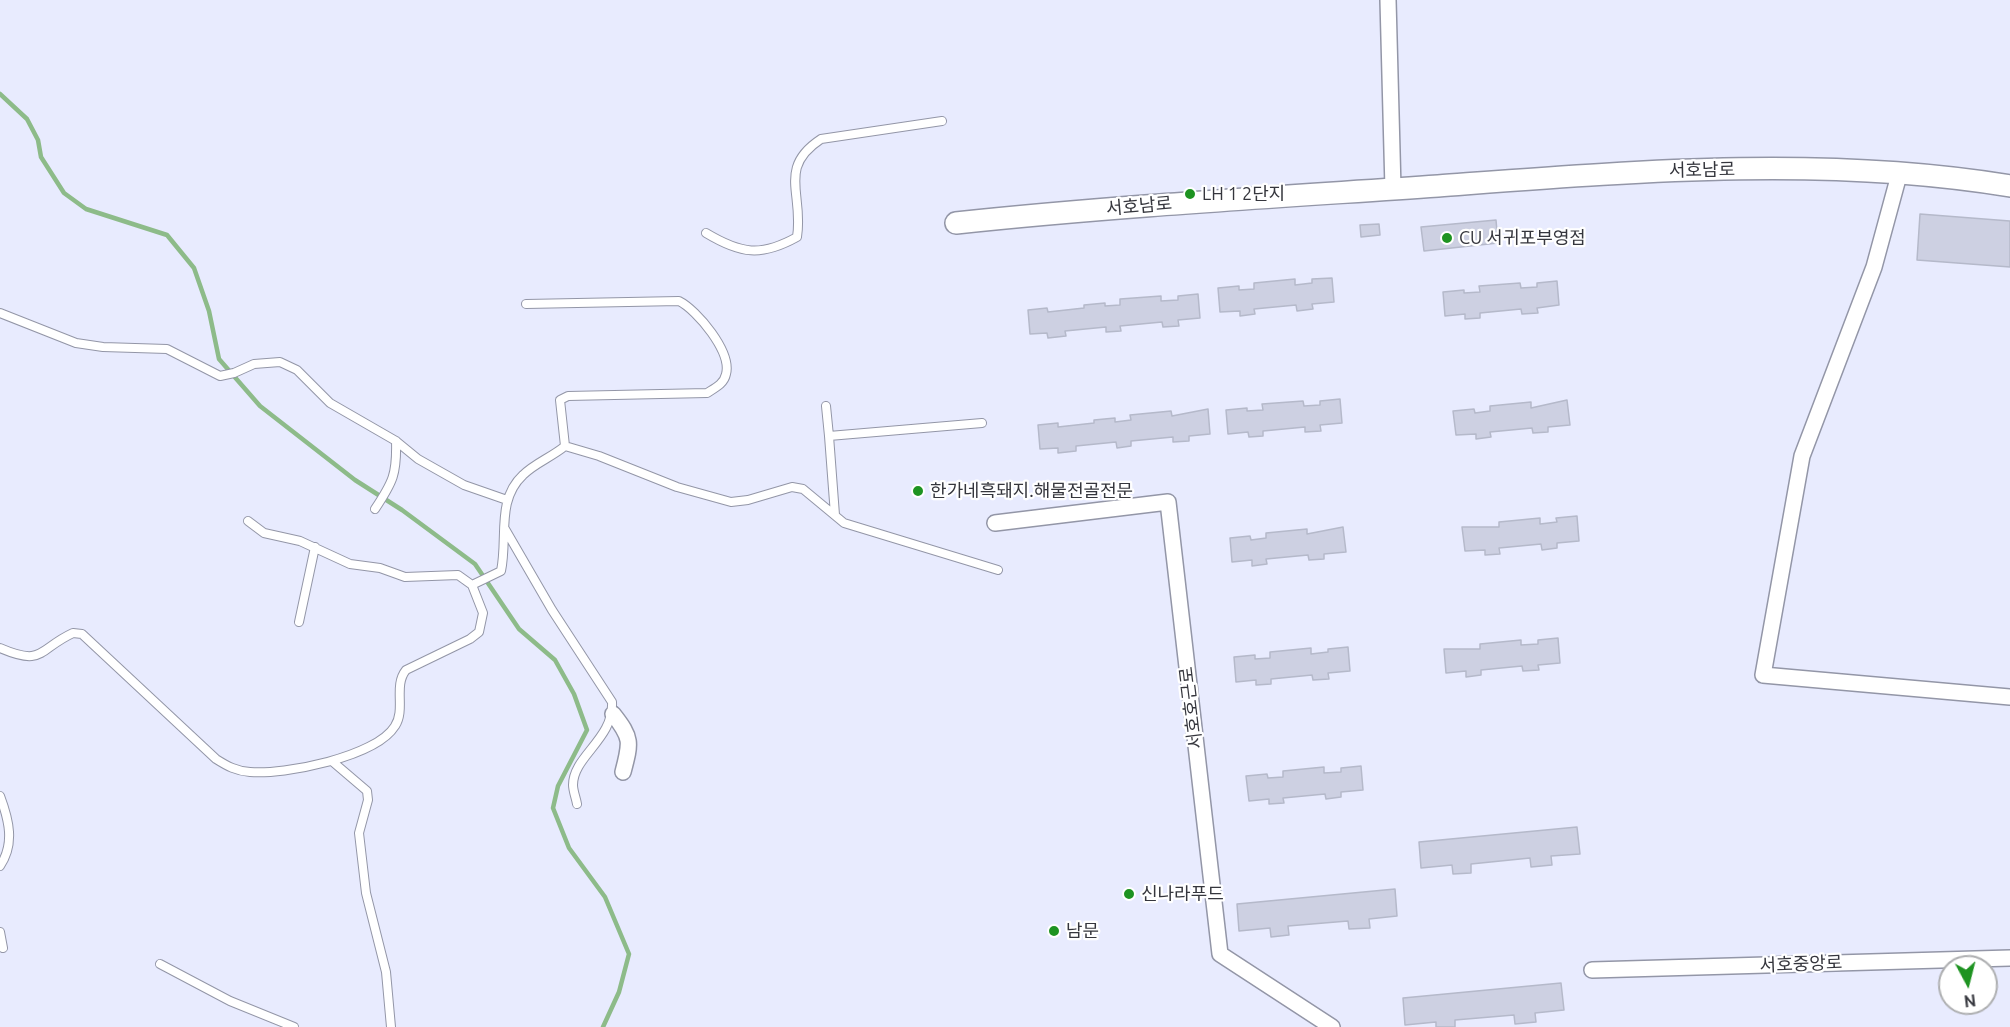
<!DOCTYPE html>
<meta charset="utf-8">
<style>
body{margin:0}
#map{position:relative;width:2010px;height:1027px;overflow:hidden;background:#e8ebfe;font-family:Ubuntu,sans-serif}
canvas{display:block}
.north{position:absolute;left:1938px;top:955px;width:60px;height:60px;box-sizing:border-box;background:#fff;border:2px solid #aeafb1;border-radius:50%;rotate:173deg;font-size:16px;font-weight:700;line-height:24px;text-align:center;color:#35363d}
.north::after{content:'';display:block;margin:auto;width:21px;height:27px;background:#1e9321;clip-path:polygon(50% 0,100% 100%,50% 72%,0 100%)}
</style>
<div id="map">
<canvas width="2010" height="1027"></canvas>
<div class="north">N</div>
</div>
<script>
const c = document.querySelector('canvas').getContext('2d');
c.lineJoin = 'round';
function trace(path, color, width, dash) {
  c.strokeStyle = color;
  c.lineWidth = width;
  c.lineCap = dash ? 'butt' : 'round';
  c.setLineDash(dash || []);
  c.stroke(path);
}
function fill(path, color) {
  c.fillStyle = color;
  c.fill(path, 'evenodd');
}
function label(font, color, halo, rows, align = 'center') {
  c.font = font + ' Ubuntu,"Noto Sans KR",sans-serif';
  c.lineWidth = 4.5;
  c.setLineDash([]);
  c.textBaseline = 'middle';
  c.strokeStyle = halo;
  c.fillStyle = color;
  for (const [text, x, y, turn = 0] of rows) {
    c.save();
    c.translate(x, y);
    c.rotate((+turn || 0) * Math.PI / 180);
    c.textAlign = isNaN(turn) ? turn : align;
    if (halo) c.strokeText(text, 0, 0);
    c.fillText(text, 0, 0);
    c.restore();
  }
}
trace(new Path2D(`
 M0,94l27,25 11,21 3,17 23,36 22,16 81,26 27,33 15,43 10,48 41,47 95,74 47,30 73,54 44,65 36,31 19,34 13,36 -29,56 -5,22 16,40 36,49 24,57 -10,38 -16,35`), '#8dbb89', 4.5);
const building = new Path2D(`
 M1920,214l90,7v46l-93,-7z
 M1496,220l2,23 -74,8 -3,-24z
 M1379,224l1,11 -19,2 -1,-12z
 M1332,278l2,24 -22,2 1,5 -16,2 -1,-6 -42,4 1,5 -15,2v-5l-20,1 -2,-24 21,-2v4l15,-1v-6l41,-4v6l17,-2v-4z
 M1557,281l2,24 -22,3 1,5 -16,1 -1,-5 -41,4v5l-15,1v-5l-20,2 -2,-24 21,-2v3l16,-1 -1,-6 41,-3 1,5 16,-1v-4z
 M1198,294l2,24 -22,2 1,6 -16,1 -1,-5 -42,4 1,5 -15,1v-5l-41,4 1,5 -18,2 -1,-5 -17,1 -2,-24 19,-2 1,4 36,-4v-3l21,-2v3l15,-1v-6l41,-3v5l17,-1v-4z
 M1340,399l2,24 -22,2 1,6 -16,1v-5l-42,4v5l-14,1 -1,-5 -20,2 -2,-24 21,-2v3l16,-1 -1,-6 41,-3 1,5 16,-1v-4z
 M1567,400l3,25 -22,2v5l-15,1 -1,-5 -42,4 1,5 -15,2v-5l-20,1 -3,-24 21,-2 1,4 15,-2v-5l41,-4v6z
 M1208,409l2,25 -21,2v5l-16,1v-5l-42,4v5l-14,2 -1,-6 -40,4v5l-18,2v-5l-18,1 -2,-24 20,-2v4l36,-4v-3l21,-2v4l16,-2 -1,-5 41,-4 1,5z
 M1577,516l2,25 -22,2v5l-15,2 -1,-6 -42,4 1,6 -15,1v-5l-20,1 -3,-24h37v-5l41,-4v6l17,-2 -1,-4z
 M1343,527l3,25 -22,2v5l-15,1 -1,-5 -42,4 1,5 -15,2v-6l-20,2 -2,-24 20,-2 1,4 15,-2v-5l41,-4v5z
 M1558,638l2,25 -22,2 1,5 -16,1 -1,-5 -41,4v5l-15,2v-6l-20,2 -2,-24h36v-5l41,-4v5l17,-1v-4z
 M1348,647l2,24 -22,2 1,6 -16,1 -1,-5 -41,4v5l-15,1v-5l-20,2 -2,-25 21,-2v4l15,-1v-6l41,-4v6l17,-2v-3z
 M1361,766l2,24 -22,2v5l-15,2 -1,-5 -42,4 1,5 -15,1v-5l-20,2 -3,-25 21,-2 1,4 15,-1v-6l41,-4v6l17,-1v-4z
 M1577,827l3,27 -29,2 1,9 -21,2 -1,-9 -59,6v9l-18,1 -1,-9 -31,3 -2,-26z
 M1395,889l2,27 -28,3 1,9 -21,1 -1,-8 -60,5 1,9 -18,2 -1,-9 -31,3 -2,-27z
 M1561,983l3,27 -29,3 1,9 -21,2 -1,-9 -59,5v7h-19v-5l-31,3 -2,-27z`);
fill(building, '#cdd0e2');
trace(building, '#b5b9ca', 1.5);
const lane = new Path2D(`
 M706,233c35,21 55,24 91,4 7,-43 -20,-69 24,-98l121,-18
 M0,313l76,30 27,4 64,2 53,27 14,-3 20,-9 26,-2 17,8 33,33 66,38 22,18 46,26 43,15
 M826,406l3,30
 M565,446l34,10 78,31 54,15 17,-2 44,-13 11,2 41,34 154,47
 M375,509c18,-27 22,-35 21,-68
 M835,515l-6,-79 153,-13
 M248,521l16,12 36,8 50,23 30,4 25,9 53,-2 14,10 29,-14c7,-33 -5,-71 22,-96 12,-12 29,-18 42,-29l-5,-46 8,-4 139,-3c8,-5 17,-9 19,-19 6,-22 -29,-64 -47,-73l-153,3
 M505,529l47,81 60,92c2,37 -39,54 -39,83 0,6 3,13 4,19
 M299,622l16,-75
 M0,648c44,19 38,1 73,-15l9,1 134,125c11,7 20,12 34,13 34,3 126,-15 145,-46 11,-17 -2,-40 11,-56l64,-31 9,-7 4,-19 -11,-28
 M333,762l34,29 1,9 -9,33 7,60 20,79 5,55
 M0,796c9,24 15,48 0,70
 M0,932l3,16
 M160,964l70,37 64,26`);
const street = new Path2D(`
 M1388,0l5,189
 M1899,175l-25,92 -72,189 -39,219 247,22
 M995,523l173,-21 52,452 112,73
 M613,714c19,24 18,28 10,58
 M1592,970l418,-12`);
const secondary = new Path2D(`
 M956,223c160,-17 321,-26 482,-37 189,-14 384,-31 572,0`);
trace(lane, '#9396a7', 10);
trace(street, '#9396a7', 18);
trace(secondary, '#9396a7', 24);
trace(lane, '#fff', 8);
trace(street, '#fff', 15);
trace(secondary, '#fff', 21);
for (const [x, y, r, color] of [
 [1190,194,6,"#1e9321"],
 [1447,238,6,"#1e9321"],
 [918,491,6,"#1e9321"],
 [1129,894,6,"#1e9321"],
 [1054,931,6,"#1e9321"]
]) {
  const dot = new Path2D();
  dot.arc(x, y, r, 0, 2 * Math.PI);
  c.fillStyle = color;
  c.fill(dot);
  trace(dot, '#fff', 2);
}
label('18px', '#35363d', '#fff', [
 ["서호남로",1702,170,-1],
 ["서호남로",1139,206,-5],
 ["서호호근로",1191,708,-97],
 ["서호중앙로",1801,964,-2]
]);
label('18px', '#35363d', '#fff', [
 ["LH 1 2단지",1202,194],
 ["CU 서귀포부영점",1459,238],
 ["한가네흑돼지.해물전골전문",930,491],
 ["신나라푸드",1141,894],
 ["남문",1066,931]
], 'left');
</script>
